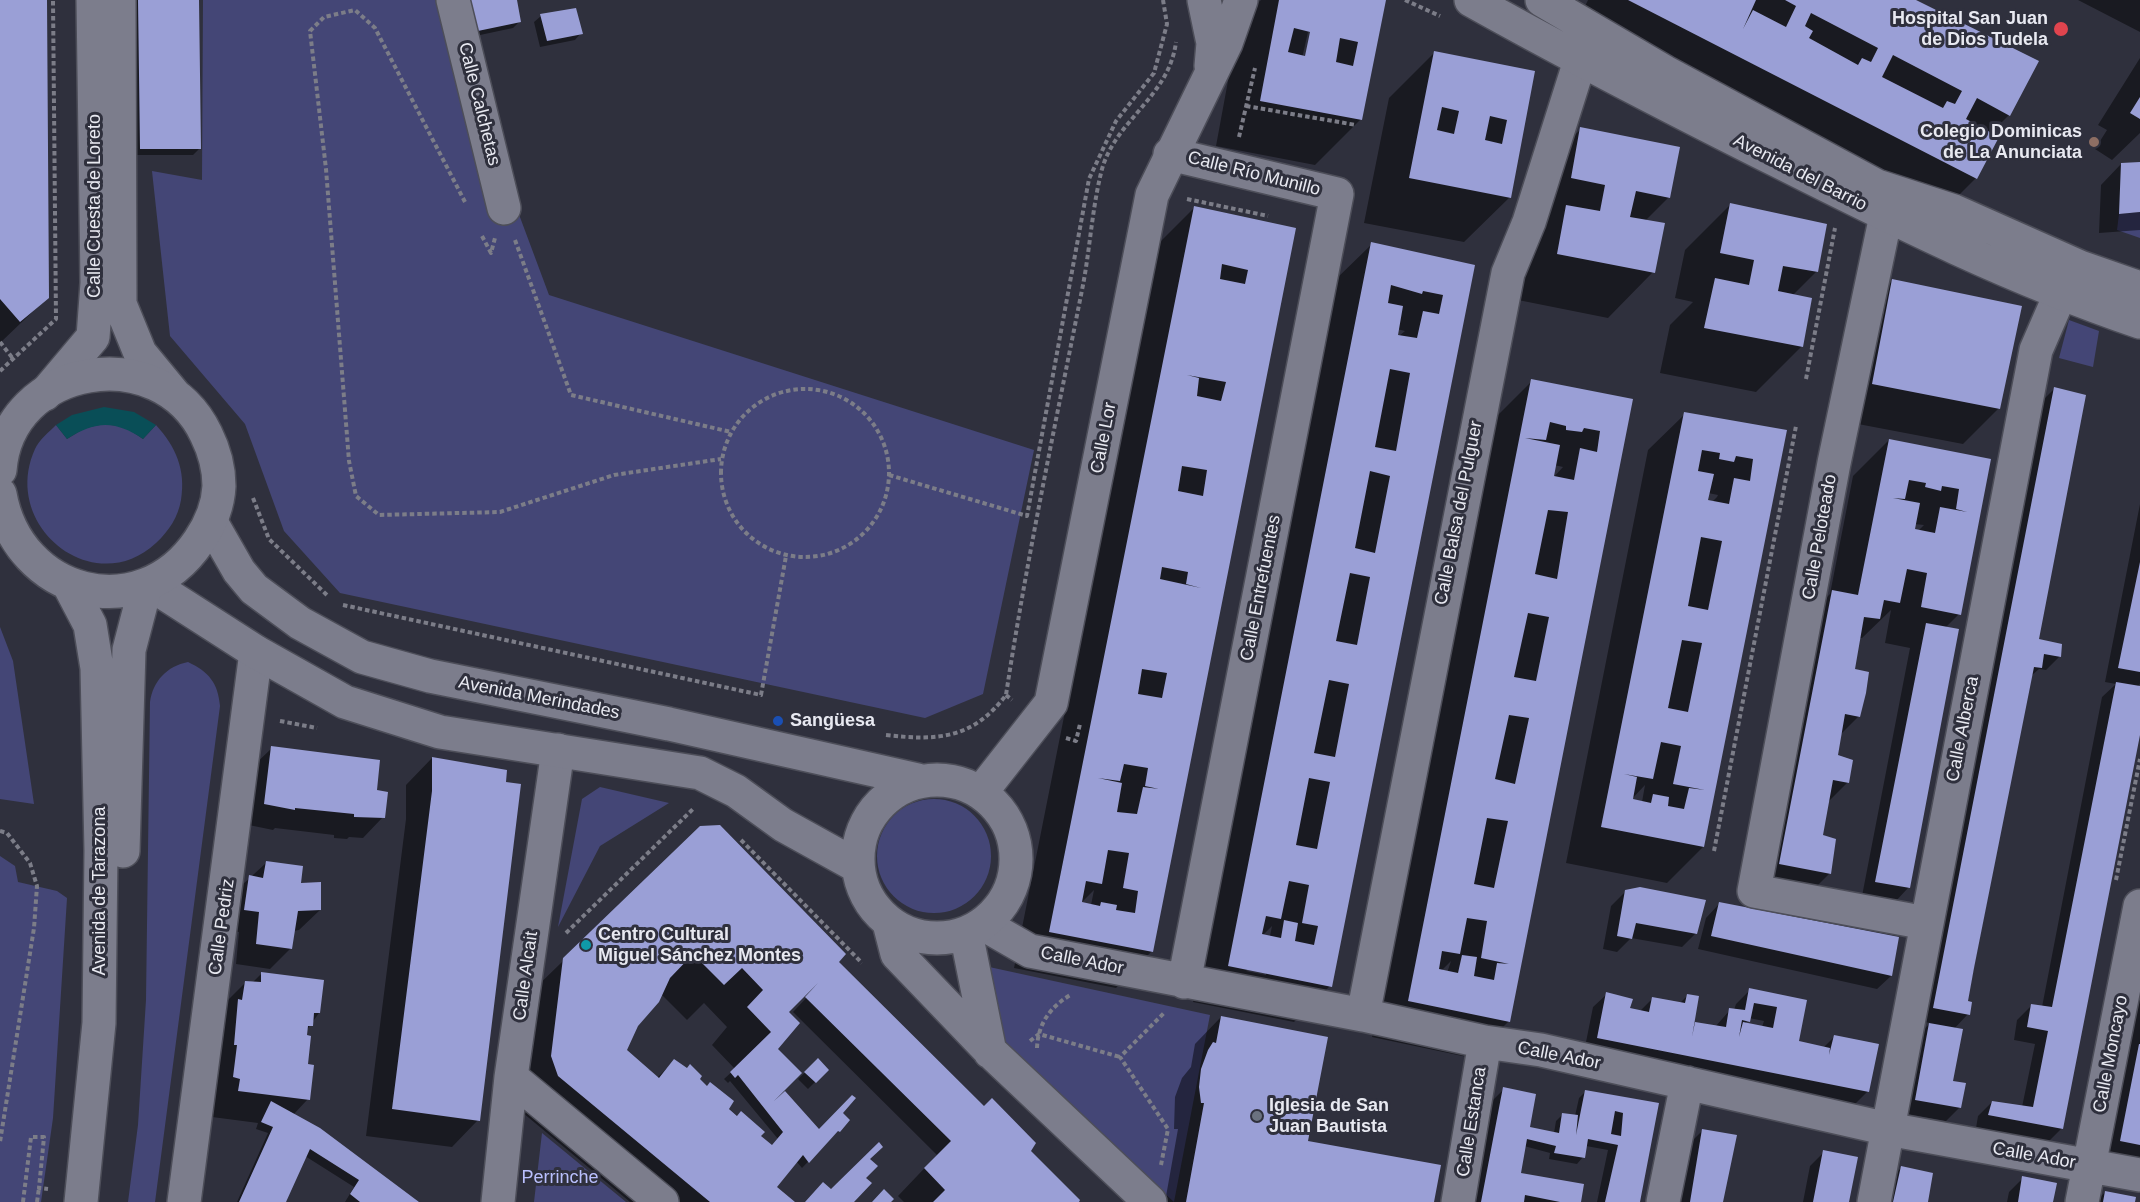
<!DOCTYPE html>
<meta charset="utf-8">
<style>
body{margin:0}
canvas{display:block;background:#2f303d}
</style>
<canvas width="2140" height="1202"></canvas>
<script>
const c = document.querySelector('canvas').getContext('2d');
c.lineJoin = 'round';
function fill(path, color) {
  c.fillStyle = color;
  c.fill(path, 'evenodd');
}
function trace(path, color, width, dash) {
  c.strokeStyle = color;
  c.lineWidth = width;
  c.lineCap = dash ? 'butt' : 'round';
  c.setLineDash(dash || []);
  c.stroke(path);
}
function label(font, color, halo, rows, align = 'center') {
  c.font = font + ' Arial,sans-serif';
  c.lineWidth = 6;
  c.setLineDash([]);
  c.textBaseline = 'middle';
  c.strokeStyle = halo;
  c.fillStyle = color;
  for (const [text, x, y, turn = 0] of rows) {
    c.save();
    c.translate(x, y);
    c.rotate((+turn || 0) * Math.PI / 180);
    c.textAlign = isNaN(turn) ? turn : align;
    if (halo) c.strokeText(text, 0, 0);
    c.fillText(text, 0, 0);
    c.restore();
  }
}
fill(new Path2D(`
 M203,0h236l110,295 485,155 -51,244 -58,24 -585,-125 -56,-62 -39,-107 -75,-88 -18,-165 50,9z
 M2140,212v26l-23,-8 2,-16z
 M2069,320l30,11 -6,36 -34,-9z
 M104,424l21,3 18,12 13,-14c20,22 30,45 25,75 -3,17 -12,31 -25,43 -62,58 -156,-17 -121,-94 4,-9 14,-17 21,-24l11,14 18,-11z
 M0,627l13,34 21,143 -34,-5z
 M188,662c21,10 30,21 32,44l-65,496h-27l10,-77 8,-125 4,-298c3,-21 17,-36 38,-40z
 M600,787l69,16 -69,43 -42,81 24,-128z
 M877 856a57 57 0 1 1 114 0a57 57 0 1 1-114 0Z
 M0,856l15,10 3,16 39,9 10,7 -14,220 -12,84h-41z
 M980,965l230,50 -36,187 -124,-113 -45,-47 -11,-26z
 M542,1133l84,69h-92z`), '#444676');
fill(new Path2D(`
 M104,407l30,5 22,13 -13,14c-29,-19 -47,-18 -76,0l-11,-14 16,-10z`), '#094e57');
fill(new Path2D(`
 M0,0h46l2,297 -48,46z
 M125,0h72l2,149 -6,6h-59z
 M515,0l4,22 -6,6 -47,10z
 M1261,0h124l-25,120 -45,45 -99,-19 23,-125zM1308,32h3l-7,31h-3z
 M1588,0h326l95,115 -19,19 -14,44 -36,36 -365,-187z
 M2078,0h62v32z
 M541,16l40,17 -6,7 -35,7 -6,-25z
 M1434,53l99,19 -23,125 -46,45 -100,-19 25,-125z
 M2140,58v75l-28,27 -17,-11 12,-19 -9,-5z
 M1581,129l88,68 -24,24 8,51 -45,46 -95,-19 8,-47 25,-25 -19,-4 8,-49z
 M2121,164h19v66l-41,3 2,-48z
 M1730,205l87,66 -24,24 8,52 -45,45 -96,-19 10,-48 23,-23 -18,-4 10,-48z
 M1194,208l100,21 -142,722 -36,37 -102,-20 144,-724zM1094,890l-3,15 -10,-2z
 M1372,244l101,22 -143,720 -36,36 -101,-20 142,-722zM1397,329l8,2 -6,5h-3zM1272,926l-2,10h-8zM1249,968l17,4v3l-20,-4z
 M1893,280l106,128 -36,36 -126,-24 20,-103z
 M1532,381l99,19 -123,622 -36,36 -100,-21 124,-620zM1554,465l9,2 -11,12zM1451,961l-4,12 -6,-2z
 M2054,389l-17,252 23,15 -14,14 -7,-1 -8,7 -64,327 1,11 -14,15 -2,53 8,25 -14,14 -44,-8 14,-75 14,-15 -10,-2 120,-618z
 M1685,414l100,17 -82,416 -36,36 -101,-20 82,-413zM1708,493l10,2 -1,2 -5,5 -6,-1zM1645,785l-3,17 -11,-2z
 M1889,440l101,20 -31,154 -14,14 -37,260 -13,14 -33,-6 48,-248 -25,-5 6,-33 -29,28h-3l-6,32 6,46 -19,19 -4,21 12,26 -21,21 -6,33 9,37 -37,37 -49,-9 52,-273 34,-34 23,-118zM1914,524l10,1 -6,6 -5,-1z
 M2140,504v180l-3,3 3,1v40l-78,400 -14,14 -72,-14 2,-12 14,-14 30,5 13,-63 -21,-4 3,-20 14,-14 11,1 60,-310 14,-13 -11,-2z
 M272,748l103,43 8,26 -20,21 -14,-1 -2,2 -13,-1v-3l-59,-7 -2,2 -29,-6 7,-56z
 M432,758l46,362 -26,27 -86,-11 40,-317v-34z
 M701,827l86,185 -11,37 -1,50 10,-6 34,38 21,-18 8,7 -46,48 -6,-7 -21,26 18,15h-163l-107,-89 4,-117zM661,994l26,26 17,-17 23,24 -15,18 23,24 -11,10 4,4 2,-2 48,58 -6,7 -98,-85 -17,17 -32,-27 12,-26z
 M266,863l33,22 21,25 -21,20 -6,1 -2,17 -21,21 -34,-5 3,-32 -15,-2 5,-33z
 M1625,892l71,41 -14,14 -51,-9 -14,14 -14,-3 8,-43z
 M1719,904l172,72 -14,13 -179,-40 8,-31z
 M262,973l57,40 -13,18 2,68 -15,16 124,87h-72l9,-15 -49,-31 -20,46h-48l31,-69 -12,-4 2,-6 -46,-6 2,-12 -7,-1 12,-95 27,-27 6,1z
 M2140,973v196l-40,-8z
 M825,978l205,174 47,50h-173l-6,-6 39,-41 -144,-143z
 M1750,990l55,11 -7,41 25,6 11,-11 34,54 -14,14 -270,-53 9,-45 14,-13 21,16 11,2 13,-13 27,5 9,-9 3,33 4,-4 20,3 15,-17h4l2,-6zM1749,1018l15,3 -2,6 -17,-3z
 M1221,1017l85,125 127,60h-268l13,-73h-4l1,-32 7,-19 9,-11 4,-23z
 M818,1060l9,10 -19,19 -10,-10z
 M1504,1089l24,39 26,5 2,-12 7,-7 12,2 4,-18 7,-7 72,13 -19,98h-42l11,-52 -22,-4 -3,11 -6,7 -28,-5 1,-6 -26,-7 -5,28 60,28h-108l19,-99z
 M1702,1131l20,71h-43l9,-57z
 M1824,1152l24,50h-45l7,-36z
 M1902,1167l24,35h-42l4,-21z
 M2023,1178l28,24h-44l2,-10z
 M2105,1192l29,10h-38z`), '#0007');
fill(new Path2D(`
 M0,0h47l2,298 -29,24 -20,-23z
 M138,0h61l2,149h-61z
 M465,0h52l4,22 -48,10z
 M1279,0h107l-24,120 -102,-19zM1294,28l16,4 -5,24 -17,-4zM1340,38l18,4 -5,24 -17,-4z
 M1628,0h128l-13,29 10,-19 33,17 10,-21 -11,-6h131l123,61 -29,55 -33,-18 -11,21 33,18 -22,42zM1811,13l67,35 -7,14 -9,-4 -4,7 -49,-27 4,-7 -8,-5zM1893,55l69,36 -7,13 -8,-3 -4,7 -61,-31z
 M576,8l7,26 -36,7 -7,-27z
 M1434,51l101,20 -24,127 -102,-20zM1442,107l17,4 -5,23 -17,-4zM1490,116l17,4 -5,24 -17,-4z
 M2140,97v22l-10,-6z
 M1580,127l100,20 -10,51 -34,-7 -6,26 35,6 -10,50 -98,-19 9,-49 34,6 5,-26 -34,-7z
 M2140,162v50l-21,2 2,-51z
 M1730,203l97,21 -9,48 -35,-6 -5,25 34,7 -9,49 -99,-19 11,-50 34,7 5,-25 -34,-7z
 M1194,206l102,22 -143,724 -104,-20zM1222,264l26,6 -3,14 -25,-5zM1187,375l39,7 -5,19 -24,-5 2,-18zM1182,466l25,4 -4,26 -25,-5zM1162,567l26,5 -2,12 15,4 -41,-9zM1142,669l25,4 -5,25 -24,-4zM1124,764l24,4 -3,18 14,3 -16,-2 -6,27 -20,-2 5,-29 -24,-5 22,3zM1108,850l21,3 -6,35 15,3 -3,22 -19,-3 1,-5 -16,-3 -1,4 -18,-4 4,-21 16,3z
 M1371,242l104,23 -143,722 -104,-21zM1391,285l31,9 1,-3 20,4 -4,19 -16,-3 -6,27 -19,-3 5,-29 -15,-3zM1390,369l20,4 -14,78 -21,-4zM1370,471l20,5 -15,77 -20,-5zM1350,573l20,4 -13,68 -21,-4zM1329,680l20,4 -14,73 -21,-4zM1309,778l21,4 -13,67 -21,-4zM1289,881l20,4 -7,38 16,3 -4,19 -19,-4 3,-18 -14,-3 -3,18 -19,-4 4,-18 15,3z
 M1892,279l130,27 -22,103 -128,-25z
 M1531,379l102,20 -123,623 -102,-21zM1550,422l16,4v4l16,2 2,-4 16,3 -3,21 -17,-4 -6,32 -20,-4 6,-31 -35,-7 21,2zM1548,510l20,2 -11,67 -22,-5zM1528,613l21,4 -13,64 -22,-4zM1509,715l20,3 -14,66 -20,-5zM1487,818l21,3 -14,67 -20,-4zM1467,918l20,3 -6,37 28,6 -12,-1 -3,17 -20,-4 3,-19 -15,-2 -4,18 -19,-4 3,-18 18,3z
 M2054,387l32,8 -47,244 23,5 -1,13 -17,-3 -2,14 -8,-1 -60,301 -6,33 4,1 -2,13 -37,-7z
 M1684,412l103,18 -83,417 -103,-20zM1702,450l18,3 -1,6 15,3 2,-6 17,3 -3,22 -16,-3 -5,26 -21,-4 6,-26 -16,-3zM1701,537l21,4 -14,69 -20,-4zM1682,640l20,3 -14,69 -20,-4zM1661,742l20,4 -8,38 32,6 -16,-2 -5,21 -16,-3 1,-9 -16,-3 -2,9 -18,-4 4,-22 -13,-3 29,5z
 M1889,439l102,20 -30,156 -40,-8 6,-34 -20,-4 -7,34 -16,-3 -4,19 -16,-2 -9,52 14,3 -3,21 -6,24 -15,-3 -7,41 15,5 -4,23 -16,-3 -10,55 13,4 -5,35 -52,-10 53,-274 26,5zM1909,480l17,3 -1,4 16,4 1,-5 17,3 -3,20 11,3 -27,-5 -5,26 -20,-4 5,-26 -27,-5 12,1z
 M2140,562v110l-22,-4z
 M1926,623l33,6 -49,259 -35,-6z
 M2116,682l24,4v49l-77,394 -75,-14 4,-14 41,6 15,-76 -21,-4 4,-23 21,3z
 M271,746l109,14 -3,30 11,2 -3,26 -31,-1v-3l-59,-6v2l-31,-6z
 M432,757l75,13 -1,12 15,2 -41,337 -88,-12 40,-318z
 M720,825l126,129 -7,8 145,144 8,-8 44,45 -5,8 49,49 -1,2h-146l12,-12 -21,-22 27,-27 -146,-144 13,-14 -29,29 11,11 -22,26 24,24 -28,28 11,-10 34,38 33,-34 4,3 -13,15 7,7 -10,12 -2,-1 -29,32 -6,-8 -26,32 18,15h-85l-152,-126 -7,-20 12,-98 137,-132zM693,954l31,31 18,-17 21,22 -16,17 24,25 -41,40 5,6 3,-3 45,57 -11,13 -11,-9 4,-4 -24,-21 -4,5 -8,-7 5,-8 -24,-19 -3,4 -7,-7 2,-3 -12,-12 -3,4 -13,-9 -15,19 -32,-28 11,-24 21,-24 11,-24z
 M266,861l37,5 -2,17 20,-1v28l-23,1 -6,38 -36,-5 3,-32 -15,-2 5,-35 14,3z
 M1640,887l66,13 -9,34 -61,-11 -4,16 -15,-3 8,-46z
 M1719,902l180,35 -7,39 -181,-40z
 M261,972l63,8 -4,33h-6l-1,13h-5l-1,9 4,1 -3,28 6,1 -4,35 -72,-9 2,-12 -7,-2 4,-32h-3l4,-46 4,1 3,-19 16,1z
 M1749,988l58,12 -8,41 31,7 -1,7 5,-20 45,9 -10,48 -272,-54 9,-46 27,7 -3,9 19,4 3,-15 33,6 2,-9 12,2 -7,41 3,-15 31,5 3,-19 16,2zM1754,1003l23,4 -4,21 -30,-6 -4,15 3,-17 8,2z
 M1221,1016l107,21 -20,104 133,24 -7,37h-248l18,-99h-3l-2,-16 2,-18 7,-19 5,-8 3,1z
 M1929,1023l34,6 -10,52 13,2 -5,25 -46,-8z
 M2139,1044h1v101l-20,-4z
 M818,1058l11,12 -13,13 -12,-11z
 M1503,1087l33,7 -6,33 29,6 3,-20 16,2 -2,20 9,-45 74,13 -19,99h-35l13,-57 -30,-6 -3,19 -31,-5 2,-7 -29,-7 -6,34 63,11 -3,18h-21l-35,-7 -1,7h-43zM1615,1111l8,2 -2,23 -10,-2z
 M271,1101l49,27 99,74h-59l-10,-8 9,-14 -49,-31 -24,53h-47l34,-75 -12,-5z
 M1702,1129l35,6 -14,67h-33z
 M879,1142l4,5 -13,12 8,7 -12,12 6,5 -18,19h-49l18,-20 8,7z
 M1823,1150l35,7 -9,45h-36z
 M1901,1166l32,7 -5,29h-35z
 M2022,1176l35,7 -4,19h-35z
 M884,1189l10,10 -3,3h-19z
 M2105,1191l31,6 -1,5h-32z`), '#9a9fd6');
const minor = new Path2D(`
 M453,0l51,208
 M1170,154l167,40 -153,788
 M1879,190l9,16 -54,257 -80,428 172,32
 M983,924l47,27 333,64 122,27 56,8 347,79 252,46
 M1363,1015l145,-742 21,-51 51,-161 25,-14
 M511,1077l151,125
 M184,1202l72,-550
 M498,1202l13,-125 47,-327
 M1458,1202l27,-160
 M1663,1202l24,-119
 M1874,1202l162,-852 30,-69 10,-11
 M2082,1202l58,-296`);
const tertiary = new Path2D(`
 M119,0l1,304 20,49 33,40
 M1204,0l9,43 -2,23
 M1471,0c102,57 205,110 309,162 119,60 233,117 360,160
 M1542,0l123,72 212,114 77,25 126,56 60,21
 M45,394l48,-57 4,-54 -4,-283
 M211,522l28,49 15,18 46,34 62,34 68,19 239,48 249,56
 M150,584l106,68 89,50 95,30 260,41 36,18 47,34 74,41
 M858 859a79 79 0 1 1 158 0a79 79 0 1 1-158 0Z
 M982,791l69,-88 101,-508 74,-152 15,-43
 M889,923l8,31 94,98 159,150
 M966,933l24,119`);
const secondary = new Path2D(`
 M0,470c8,-107 160,-132 206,-36 8,16 13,34 13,52 -1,21 -9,39 -20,55 -59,87 -181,55 -199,-47
 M69,585l21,40 7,43 4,183 -2,172 -18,179
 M123,851l6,-201 17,-65`);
trace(minor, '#4d4e59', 36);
trace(tertiary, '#4d4e59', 36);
trace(secondary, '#4d4e59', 36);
trace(new Path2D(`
 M1405,0l35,16
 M1246,106l110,19
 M1239,137l16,-69
 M1187,199l81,17
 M465,202l-90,-174 -20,-18 -31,7 -14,14 16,138 23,292 7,35 23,19 121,-3 114,-37 107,-16
 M482,236l9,17 4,-15
 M515,240l56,155 160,37
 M0,342l14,18
 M0,371l56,-52 -3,-319
 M1806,379l29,-151
 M721 473a84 84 0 1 1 168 0a84 84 0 1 1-168 0Z
 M889,475l138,41 62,-337 27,-58 38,-48 13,-49 -4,-24
 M253,498l16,41 60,58
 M343,605l418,90 25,-139
 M1006,695l6,5
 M280,721l37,7
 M886,735c51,6 87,4 120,-40 21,-138 50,-274 77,-410 7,-37 9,-75 18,-112 12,-52 68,-75 75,-131
 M1066,738l10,3 4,-17
 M0,831l7,2 23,30 7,23 -3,42 -34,214
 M741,840l121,123
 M1714,851l82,-425
 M2116,880l24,-121
 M566,933l128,-125
 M1030,1041l9,-7 81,23
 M1037,1048c1,-25 14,-42 35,-54
 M1161,1165l7,-36 -48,-72 45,-45
 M23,1202l8,-65h13l-5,51 9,1
 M37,1202l2,-14`), '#7c7d88', 4, [4.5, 3]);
trace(minor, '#7c7d8c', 33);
trace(tertiary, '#7c7d8c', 33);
trace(secondary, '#7c7d8c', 33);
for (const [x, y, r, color] of [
 [2061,29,8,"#e0444e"],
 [2094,142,6,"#8d6e63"],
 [778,721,6,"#1a4fb4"],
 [586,945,6,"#0f9aa8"],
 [1257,1116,6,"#6b7280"]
]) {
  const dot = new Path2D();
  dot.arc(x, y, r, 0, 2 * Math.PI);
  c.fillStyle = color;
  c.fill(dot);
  trace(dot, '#2f303d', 2);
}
label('bold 18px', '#e8e9f1', '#2f303d', [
 ["Hospital San Juan",2048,19,"right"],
 ["de Dios Tudela",2048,40,"right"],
 ["Colegio Dominicas",2082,132,"right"],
 ["de La Anunciata",2082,153,"right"],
 ["Sangüesa",790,721],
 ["Centro Cultural",598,935],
 ["Miguel Sánchez Montes",598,956],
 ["Iglesia de San",1269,1106],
 ["Juan Bautista",1269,1127]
], 'left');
label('18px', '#e8e9f1', '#2f303d', [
 ["Calle Calchetas",479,104,76],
 ["Avenida del Barrio",1800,173,27],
 ["Calle Río Munillo",1254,174,14],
 ["Calle Cuesta de Loreto",95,206,-90],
 ["Calle Lor",1104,438,-79],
 ["Calle Balsa del Pulguer",1459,513,-79],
 ["Calle Peloteado",1820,537,-80],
 ["Calle Entrefuentes",1261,588,-79],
 ["Avenida Merindades",539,698,11],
 ["Calle Alberca",1963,729,-79],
 ["Avenida de Tarazona",100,891,-90],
 ["Calle Pedriz",222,927,-82],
 ["Calle Ador",1082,961,11],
 ["Calle Alcait",526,976,-82],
 ["Calle Moncayo",2111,1054,-79],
 ["Calle Ador",1559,1056,11],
 ["Calle Estanca",1472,1122,-81],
 ["Calle Ador",2034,1156,10]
]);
label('18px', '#bac0fe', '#2f303d', [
 ["Perrinche",560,1178]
]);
</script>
